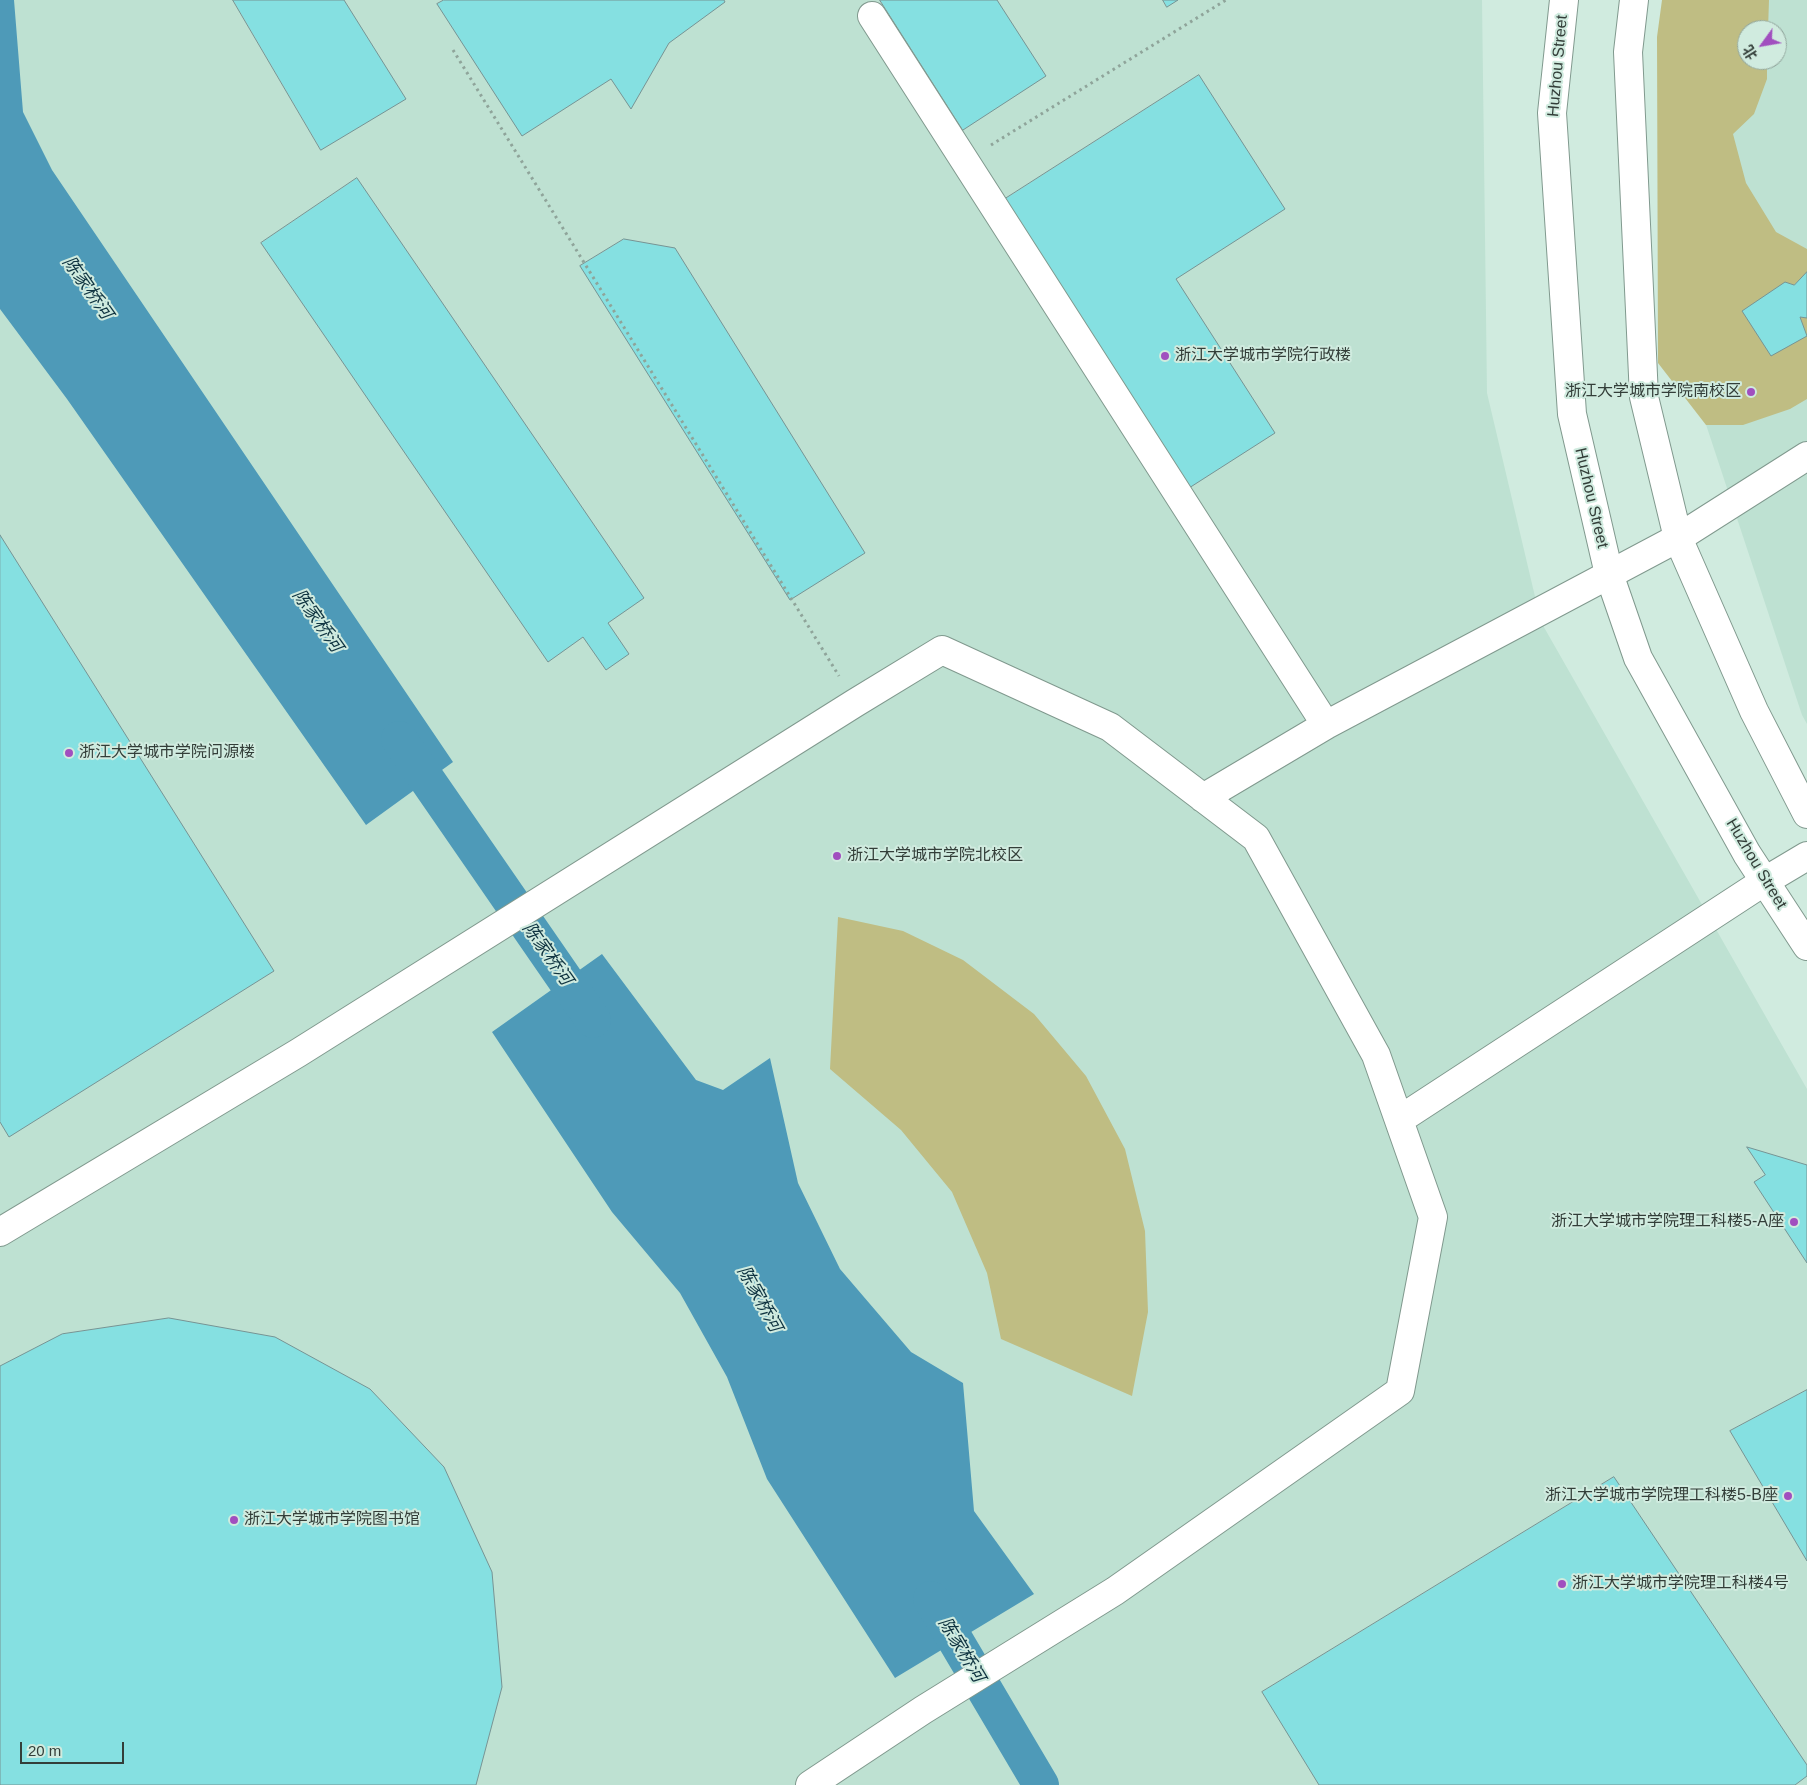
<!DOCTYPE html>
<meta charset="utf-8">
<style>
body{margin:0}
#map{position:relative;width:1807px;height:1785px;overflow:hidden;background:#d0ebdf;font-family:Arial,"Noto Sans SC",sans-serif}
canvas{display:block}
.north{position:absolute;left:1737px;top:20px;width:50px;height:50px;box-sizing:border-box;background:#d0ebdf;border:1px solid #91a69d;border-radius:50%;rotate:238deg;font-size:14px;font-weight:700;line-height:20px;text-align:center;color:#333e39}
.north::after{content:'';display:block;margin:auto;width:18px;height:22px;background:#a14fbf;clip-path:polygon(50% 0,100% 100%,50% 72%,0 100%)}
.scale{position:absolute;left:20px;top:1742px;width:104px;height:22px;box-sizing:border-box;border:2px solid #333e39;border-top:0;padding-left:6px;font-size:15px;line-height:18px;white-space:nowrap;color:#333e39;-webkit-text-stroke:4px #d0ebdf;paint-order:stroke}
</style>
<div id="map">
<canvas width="1807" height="1785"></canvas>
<div class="north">北</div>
<div class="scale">20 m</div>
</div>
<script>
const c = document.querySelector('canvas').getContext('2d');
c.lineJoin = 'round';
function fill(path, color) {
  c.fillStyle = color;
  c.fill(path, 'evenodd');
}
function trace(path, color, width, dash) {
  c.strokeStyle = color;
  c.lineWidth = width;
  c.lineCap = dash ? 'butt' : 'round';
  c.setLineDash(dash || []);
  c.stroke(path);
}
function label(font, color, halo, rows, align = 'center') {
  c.font = font + ' Arial,"Noto Sans SC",sans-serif';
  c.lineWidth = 4;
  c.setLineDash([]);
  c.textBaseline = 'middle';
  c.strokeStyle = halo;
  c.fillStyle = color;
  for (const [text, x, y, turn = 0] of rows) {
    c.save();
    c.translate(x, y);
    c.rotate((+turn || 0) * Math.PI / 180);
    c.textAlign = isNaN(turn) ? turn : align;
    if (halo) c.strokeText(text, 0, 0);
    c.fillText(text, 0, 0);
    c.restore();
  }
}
fill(new Path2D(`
 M0,0h1482l5,393 54,229 266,467v696h-1807z
 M1682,0h125v724l-5,-9 -118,-357zM1747,30h30v30h-30z`), '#bee1d2');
fill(new Path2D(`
 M1662,0h107l-1,30h-21v30h20v19l-13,35 -21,20 13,49 30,49 31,17v150l-17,10 -47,16h-37l-48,-62 -1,-326z
 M838,917l65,14 60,29 71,54 52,62 39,73 20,82 3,81 -16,84 -131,-57 -14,-66 -35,-81 -51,-62 -71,-61z`), '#bfbd83');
fill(new Path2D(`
 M0,0h14l9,112 29,58 401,592 -87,63 -299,-426 -67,-90z
 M602,954l94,126 27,10 47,-32 28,125 42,86 71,83 52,31 11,128 60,83 -139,84 -128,-199 -40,-102 -47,-84 -68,-81 -120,-180z`), '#4e9ab8');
trace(new Path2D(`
 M399,739l194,281
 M931,1599l110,186`), '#4e9ab8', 36);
const building = new Path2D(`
 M233,0h111l62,99 -85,51z
 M444,0h280l1,2 -56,41 -38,66 -20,-30 -89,57 -85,-132z
 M880,0h117l49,76 -83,54z
 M1163,0h15l-11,7z
 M1199,75l86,134 -109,70 99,154 -86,55 -184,-289z
 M357,178l287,420 -36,25 21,31 -23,16 -23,-33 -35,25 -287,-419z
 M624,239l51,9 190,305 -75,47 -210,-334z
 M1807,272v46l-7,-1 7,19 -36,20 -29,-45 43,-29 9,3z
 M0,535l274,436 -265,166 -9,-15z
 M1747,1147l60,18v98l-53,-81 11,-7z
 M169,1318l106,19 95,52 74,78 48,105 10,115 -26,98h-476v-419l62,-32z
 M1807,1390v171l-77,-130z
 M1614,1477l193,288v11l-12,9h-476l-57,-93z`);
fill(building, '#85e0e1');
trace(building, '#779494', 1);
const street = new Path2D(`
 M872,16l454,709
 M1203,798l123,-73 352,-187 129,-82
 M1399,1120l366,-239 42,-25
 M0,1232l298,-179 557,-350 87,-53 168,77 146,111 120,217 57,162 -33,174 -285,200 -192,119 -113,75`);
const secondary = new Path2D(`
 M1564,0l-12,113 20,301 37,160 29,84 109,196 60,92
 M1634,0l-6,52 16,345 34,141 76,173 53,103`);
trace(street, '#80998e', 30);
trace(secondary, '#80998e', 30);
trace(new Path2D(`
 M453,50l386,626
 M991,145l235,-145`), '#8fa49a', 3, [2.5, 4]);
trace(street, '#fff', 28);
trace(secondary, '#fff', 28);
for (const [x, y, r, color] of [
 [1165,356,5,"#a14fbf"],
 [1751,392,5,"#a14fbf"],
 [69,753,5,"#a14fbf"],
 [837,856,5,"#a14fbf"],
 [1794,1222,5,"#a14fbf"],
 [1788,1496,5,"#a14fbf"],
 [234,1520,5,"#a14fbf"],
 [1562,1584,5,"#a14fbf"]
]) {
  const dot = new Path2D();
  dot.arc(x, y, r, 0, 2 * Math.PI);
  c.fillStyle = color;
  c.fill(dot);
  trace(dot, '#d0ebdf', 2);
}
label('16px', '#333e39', '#d0ebdf', [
 ["Huzhou Street",1558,66,-85],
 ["Huzhou Street",1591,498,77],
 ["Huzhou Street",1756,864,59]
]);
label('16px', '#333e39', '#d0ebdf', [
 ["浙江大学城市学院行政楼",1175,356],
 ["浙江大学城市学院南校区",1741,392,"right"],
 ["浙江大学城市学院问源楼",79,753],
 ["浙江大学城市学院北校区",847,856],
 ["浙江大学城市学院理工科楼5-A座",1784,1222,"right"],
 ["浙江大学城市学院理工科楼5-B座",1778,1496,"right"],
 ["浙江大学城市学院图书馆",244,1520],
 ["浙江大学城市学院理工科楼4号",1572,1584]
], 'left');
label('italic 18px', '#0f3340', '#d0ebdf', [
 ["陈家桥河",87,288,55],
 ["陈家桥河",317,621,55],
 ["陈家桥河",547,954,55],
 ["陈家桥河",759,1299,61],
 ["陈家桥河",961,1650,59]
]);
</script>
